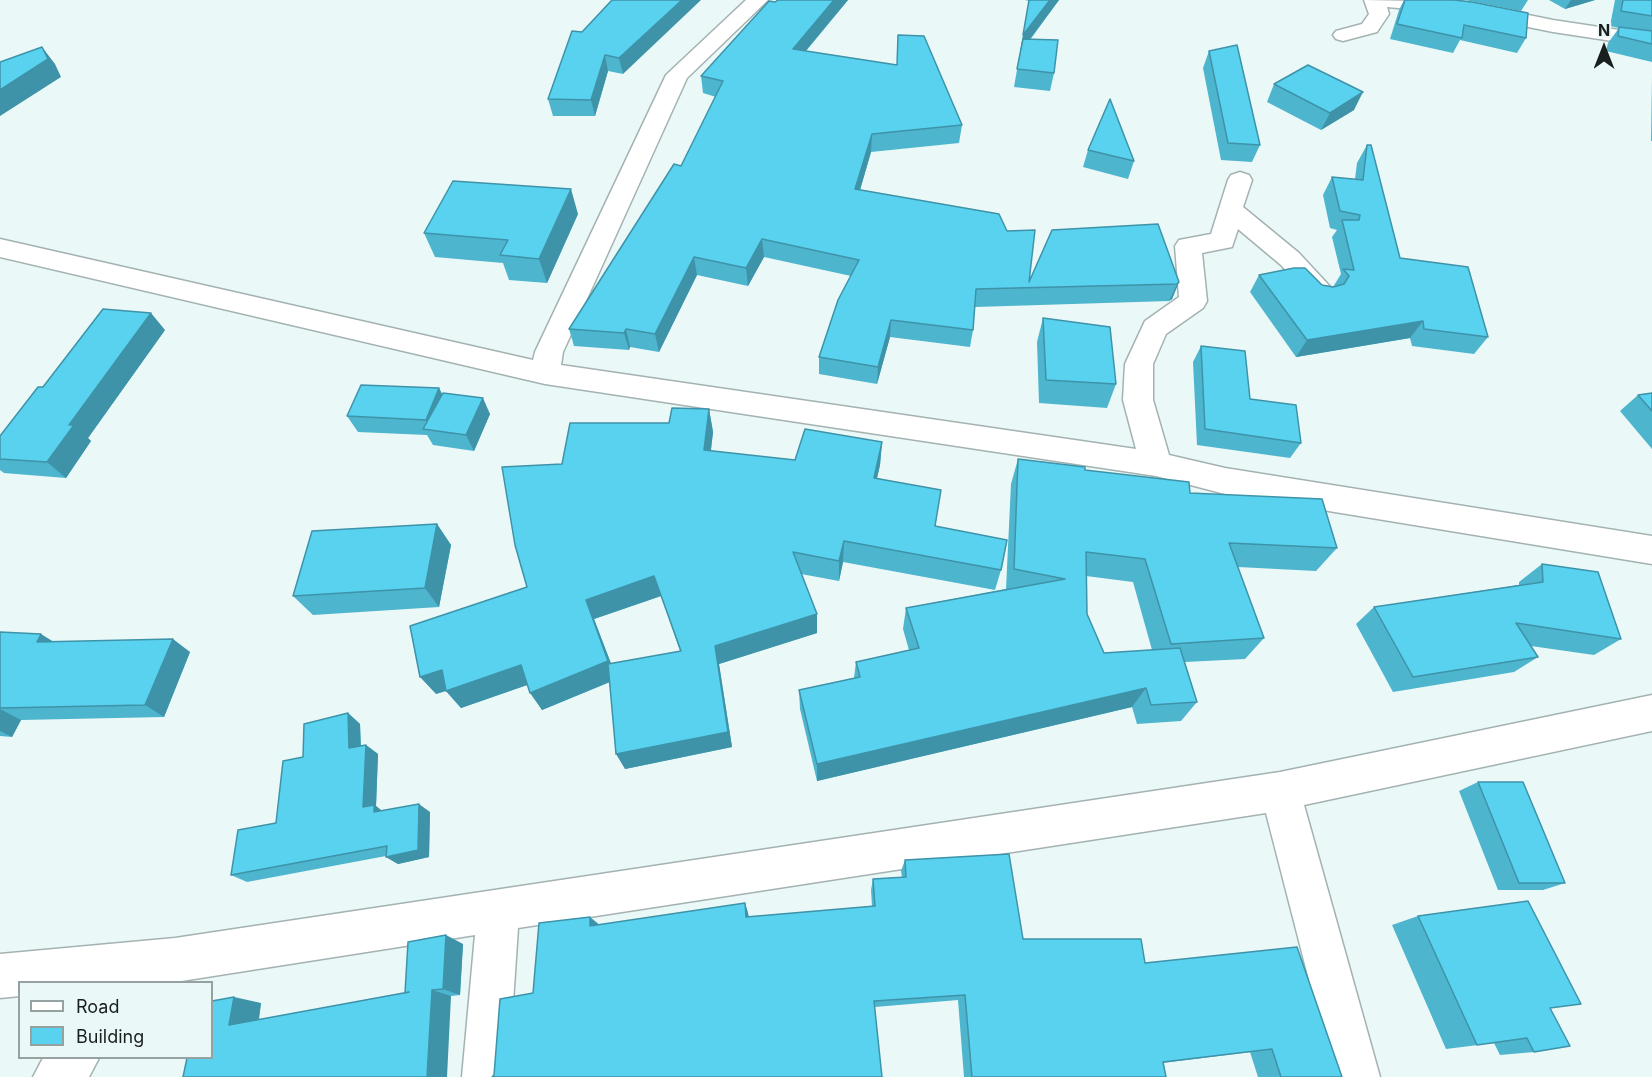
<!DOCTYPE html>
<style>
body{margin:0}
#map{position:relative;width:1652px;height:1077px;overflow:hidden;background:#eaf8f8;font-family:Inter,sans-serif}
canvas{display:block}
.legend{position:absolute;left:18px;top:981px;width:195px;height:78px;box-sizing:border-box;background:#eaf8f8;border:2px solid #96a1a1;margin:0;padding:8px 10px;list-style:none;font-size:18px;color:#191e1e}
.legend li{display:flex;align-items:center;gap:12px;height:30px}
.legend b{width:30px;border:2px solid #96a1a1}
.north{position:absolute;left:1574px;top:18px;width:60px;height:60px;-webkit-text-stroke:4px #eaf8f8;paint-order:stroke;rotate:0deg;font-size:16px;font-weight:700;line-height:24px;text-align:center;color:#191e1e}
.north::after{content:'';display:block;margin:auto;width:21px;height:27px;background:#191e1e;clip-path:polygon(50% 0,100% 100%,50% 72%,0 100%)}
</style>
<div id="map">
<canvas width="1652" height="1077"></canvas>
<ul class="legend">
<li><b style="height:8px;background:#fff"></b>Road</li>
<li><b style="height:16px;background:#59d2f0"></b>Building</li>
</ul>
<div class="north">N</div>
</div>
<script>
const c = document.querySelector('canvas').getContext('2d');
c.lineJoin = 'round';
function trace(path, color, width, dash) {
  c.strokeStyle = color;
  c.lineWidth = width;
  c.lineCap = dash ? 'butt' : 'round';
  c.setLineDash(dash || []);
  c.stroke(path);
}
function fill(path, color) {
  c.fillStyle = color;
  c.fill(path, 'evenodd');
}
const minor = new Path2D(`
 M746,0h22l-81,78 -124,274 -2,13 575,84 -13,-49 2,-36 20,-43 34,-24 -4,-51 4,-6 32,-6 17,-54 3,-5 9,-3 9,3 3,5 -9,27 56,46 37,40 -4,7 -10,2 -10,-2 -31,-35 -43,-36 -6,18 -30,6 5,48 -4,7 -37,26 -13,30v36l16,55 56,13 427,68v28l-427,-70 -69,-18 -611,-92 -545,-127v-18l533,121 2,-8 131,-277z
 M1364,0l100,2 89,18 99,15v12l-99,-15 -89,-18 -77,-7 2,7 -12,18 -34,9 -7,-2 -3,-4 3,-4 26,-7 7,-10z
 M1652,695v36l-348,74 76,272h-46l-68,-264 -748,115 -10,149h-46l13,-142 -300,47h-155v14l-20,2v-44l175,-16 1105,-166z
 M43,1058h56l-10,19h-56z`);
trace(minor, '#a4b2b2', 3);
fill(minor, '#fff');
fill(new Path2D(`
 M612,0l11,74 -15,-3 -13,45h-42l-5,-17 34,-67z
 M778,0h70l-42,51 91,14 1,-30 64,90 -3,18 -88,9 -11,38 169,92h150l-7,17 -3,2 -194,6 -2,23 -3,17 -80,-10 -13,47 -58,-10v-17l32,-81 -87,-19 -16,29 -51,-11 -38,77 -29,-5 -1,3 -55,-4 -5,-17 112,-163 35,-69 -13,-4 -2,-17z
 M1025,0h34l-29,40 24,33 -4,18 -36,-4 15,-86z
 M1404,0h50l72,38 -9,15 -57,-13 -7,13 -63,-14 9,-29z
 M1465,0h63l-7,11z
 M1549,0h46l-30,9z
 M1615,0h37v62l-46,-11 2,-8 11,-15 -9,-2z
 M1209,51l51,94 -8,17 -31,-2 -18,-92z
 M1652,76v65h-1z
 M1274,84l80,26 -33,20 -54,-28z
 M1367,145l33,113 88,79 -14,17 -62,-8 -2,-8 -114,19 -46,-65 9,-17 74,12 8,-13 -9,-37 5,-7 -7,-2 -7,-33 9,-18 23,2 2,-16z
 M1088,150l46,11 -6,18 -45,-12z
 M578,214l-31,69 -38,-3 -6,-17 -68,-6 -11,-24z
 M1043,318l73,66 -9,24 -68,-5 -2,-61z
 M165,330l-77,108 3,3 -25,37 -62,-5 -4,-3v-11l43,-72z
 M1201,346l49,53 51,44 -11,15 -93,-13 -4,-83z
 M439,388l3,6 48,20 -16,37 -41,-6 -6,-10 -69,-3 -11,-16z
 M1652,393v56l-32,-38 18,-16z
 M709,409l4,23 -2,19 84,9 87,-18 -2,23 -3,13 58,48 66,44 -6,20 -152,-28 -4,19 -38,-7 16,40v19l-98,31 13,83 -107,22 -15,-87 -68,28 -15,-25 -66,23 -15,-17 -10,3 91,-107 35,-123 107,-41zM661,596l19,55 -69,13 -17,-45z
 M1018,459l67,11 105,23 147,55 -21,23 -78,-4 26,71 -19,21 -60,3 12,40 -16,19 -44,3 -5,-17 -315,74 -17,-72 -1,-19 55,-12 2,-16 53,-12 -6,-21 3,-21 100,-19 5,-105zM1086,576l47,6 19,68 -48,3 -17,-39z
 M437,524l14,21 -12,62 -126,8 -20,-19z
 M1542,564l79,75 -27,16 -63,-9 7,11 -24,15 -121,20 -37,-68 18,-17 145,-22v-3z
 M0,632l54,10 136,10 -26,65 -143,3 -9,17 -12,-1z
 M348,713l12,11 1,22 5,-1 12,9 -2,52 6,5 48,1 -1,45 -31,7 -12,-7v-1l-139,26 -16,-7 45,-52 27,-66z
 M1478,782l87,101 -22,7h-45l-39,-99z
 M905,860l118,79 122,24 197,114h-84l-8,-25 -87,11 3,14h-202l-6,-77 -83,7 -381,68 39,-82 66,-68 146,-22 3,10 1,4 123,-11 -1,-16 2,-11 29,-2 -1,-6z
 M1418,916l163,88 -31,4 -16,44 -34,3 -6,-12 -48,6 -54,-124z
 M463,944l-3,51 -9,1 -268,81 78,-74 -2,17 146,-27z`), '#4db5ce');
fill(new Path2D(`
 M682,0h19l-78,74 -4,-16z
 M834,0h14l-55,66v-17z
 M1050,0h9l-39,52 3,-17z
 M1571,0h24l-30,9z
 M42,47l13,17 6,13 -61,39v-26z
 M605,55l3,16 -13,45 -4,-16z
 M1363,92l-9,18 -33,20 9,-17z
 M872,134l-1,18 -16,55v-18z
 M571,189l7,25 -31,69 -8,-24z
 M762,239l2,18 -16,29 -2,-18z
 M694,257l3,18 -38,77 -4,-18z
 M1179,282l-7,17 -3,2 8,-17z
 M151,313l14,17 -77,108 3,3 -25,37 -19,-16 22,-37z
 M891,320l-1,17 -13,47 1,-17z
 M1423,321l-13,17 -114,19 11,-17z
 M626,329l4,18 -1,3 -5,-17z
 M439,388l8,16 -14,27 -7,-11z
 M483,398l7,16 -16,37 -8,-16z
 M709,409l4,23 -5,40 -4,-22z
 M882,442l-2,23 -8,35 2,-22z
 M437,524l14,21 -12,62 -14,-19z
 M844,541l-1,21 -4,19v-20z
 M654,576l7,20 -67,23 23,60 -75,31 -12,-17 56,-93z
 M817,614v19l-98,31 13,83 -107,22 -9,-15 99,-108z
 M41,634l21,13 -25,-5z
 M173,639l17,13 -26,65 -19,-12z
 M521,665l12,18 -72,25 -15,-17z
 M442,670l15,17 -21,7 -16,-17z
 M1146,688l-14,19 -315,74v-17z
 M0,709l21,11 -9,17 -12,-6z
 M348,713l12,11 1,34 -12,-10z
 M366,745l12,9 -2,52 10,8v6l-23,-13z
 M419,804l11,8 -1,45 -31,7 -12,-7z
 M745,903l3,10 1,13 -3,-9z
 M590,917l11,9h-11z
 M446,935l17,9 -3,51 -17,-6z
 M432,990l19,6 -4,81h-20z
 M234,997l27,6 -4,27 -28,-5z`), '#3e93a8');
const building = new Path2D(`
 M612,0h70l-63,58 -14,-3 -14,45 -43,-1 24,-68 10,1z
 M778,0h56l-41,49 104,16 1,-30 26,1 38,89 -90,9 -17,55 144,25 8,17 28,-1 -6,52 23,-52 106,-6 21,58 -2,2 -201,5 -3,41 -82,-10 -13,47 -59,-10 19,-57 21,-40 -97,-21 -16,29 -52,-11 -39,77 -29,-5 -2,4 -55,-4 105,-165 7,2 42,-85 -22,-5 68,-75 6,1z
 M1029,0h21l-27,35z
 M1405,0h49l18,2 56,11 -2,25 -62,-13 -2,13 -65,-14z
 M1623,0h29v16l-31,-5z
 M1619,27l33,4v13l-34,-8z
 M1023,39l35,1 -4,33 -37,-4z
 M1237,45l23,100 -32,-2 -19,-92z
 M42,47l6,12 -48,31v-28z
 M1308,65l55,27 -33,21 -56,-29z
 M1110,99l24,62 -46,-11z
 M1367,145h4l29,113 68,9 20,70 -64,-8 -1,-8 -116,19 -48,-65 35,-7h11l17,17 11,2 11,-3 5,-8 -6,-7 11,1 -12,-50h17l1,-5 -20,-4 -8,-34 31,3z
 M453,181l118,8 -32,70 -39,-4 8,-15 -84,-7z
 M103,309l48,4 -82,112h5l-27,37 -47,-3v-23l38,-49h5z
 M1043,318l67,9 6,57 -70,-4z
 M1201,346l44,5 5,48 46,6 5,38 -96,-14z
 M361,385l78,3 -13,32 -79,-4z
 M443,393l40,5 -17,37 -43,-6z
 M1652,393v18l-14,-16z
 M672,408l37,1 -5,41 91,10 10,-31 77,13 -8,36 67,12 -6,36 72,14 -6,30 -157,-29 -5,20 -46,-9 24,62 -102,32 13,86 -112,22 -8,-90 73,-13 -27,-75 -68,24 22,61 -78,32 -9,-28 -75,26 -4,-21 -22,7 -10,-51 117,-39 -12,-42 -13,-78 60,-3 8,-41h99z
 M1018,459l67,8v3l104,12 1,11 132,6 15,49 -108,-5 35,95 -93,6 -26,-85 -59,-7 1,62 17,39 76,-5 17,54 -46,3 -5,-17 -329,76 -18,-74 61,-13 -4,-15 63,-14 -13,-40 159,-29 -51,-10z
 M437,524l-12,64 -132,8 19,-65z
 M1542,564l56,8 23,67 -105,-16 22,34 -125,20 -39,-70 169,-25z
 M0,632l41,2 -4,8 136,-3 -28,66 -145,3z
 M348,713l1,35 17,-3 -3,62 11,-2v7l45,-8 -1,46 -32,7 1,-11 -156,29 7,-45 38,-7 7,-62 20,-4 1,-33z
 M1478,782h45l42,101h-46z
 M1009,854l14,85h118l4,24 152,-16 45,130h-61l-9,-28 -109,13 3,15h-194l-7,-82 -91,6 8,76h-390l2,-2 6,-76 33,-6 6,-70 51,-6v9l155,-23 1,14 129,-11 -2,-27 33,-2 -1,-17z
 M1528,901l53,103 -31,4 20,38 -36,6 -7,-14 -50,7 -59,-129z
 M446,935l-3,54 -11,1 -5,87h-244l4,-19h25v-57l22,-4 -5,28 180,-33 -4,1 3,-51z`);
fill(building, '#59d2f0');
trace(building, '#3e93a8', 1.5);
</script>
